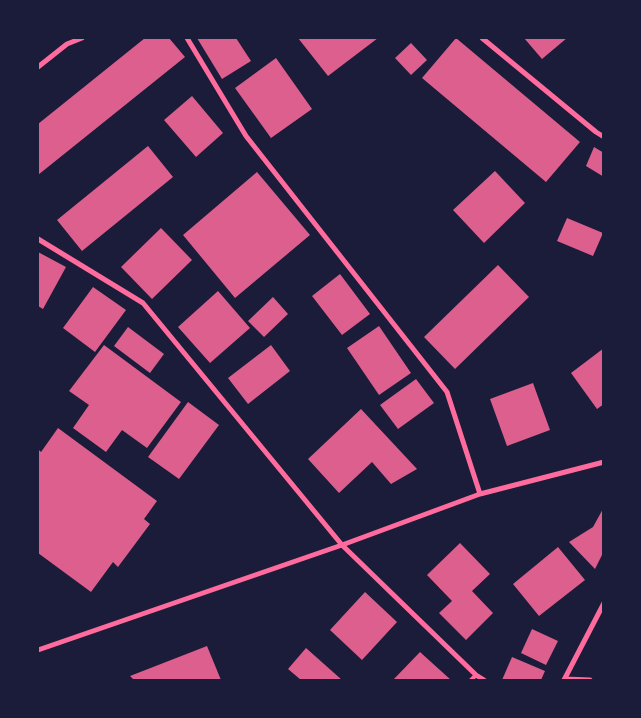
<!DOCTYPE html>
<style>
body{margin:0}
#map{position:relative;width:641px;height:718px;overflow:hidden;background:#1b1b3a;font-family:Poppins,sans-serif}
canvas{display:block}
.frame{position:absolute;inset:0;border:39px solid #1b1b3a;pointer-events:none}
</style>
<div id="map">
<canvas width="641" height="718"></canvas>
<div class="frame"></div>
</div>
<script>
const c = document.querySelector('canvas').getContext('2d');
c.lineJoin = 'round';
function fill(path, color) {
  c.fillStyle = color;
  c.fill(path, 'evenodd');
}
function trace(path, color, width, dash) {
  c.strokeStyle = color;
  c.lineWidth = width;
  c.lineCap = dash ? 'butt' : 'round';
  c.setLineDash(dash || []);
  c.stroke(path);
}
fill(new Path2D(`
 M145,38h24l16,19 -147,118v-51z
 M197,38h39l15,23 -29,18z
 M298,38h80l-50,38z
 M456,38l124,104 -34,40 -124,-104z
 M524,38h43l-25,21z
 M411,43l16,17 -16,15 -16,-17z
 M276,58l36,51 -41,29 -36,-50z
 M192,96l31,37 -27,24 -32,-37z
 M148,146l25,31 -91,74 -25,-31z
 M594,147l10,6v24l-18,-11z
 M495,171l30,32 -41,40 -31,-33z
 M257,172l53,63 -75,63 -52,-63z
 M567,218l36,15 -10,23 -36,-15z
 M161,228l31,32 -40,39 -31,-32z
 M38,252l28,15 -23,42 -5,-3z
 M498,265l31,32 -74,72 -31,-32z
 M340,274l30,40 -28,21 -30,-39z
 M93,287l33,23 -31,42 -32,-24z
 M218,291l32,37 -40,35 -32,-36z
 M273,297l15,17 -24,23 -16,-16z
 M379,326l32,47 -32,22 -32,-47z
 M128,327l36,27 -14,19 -36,-27z
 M104,345l77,57 -34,46 -25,-18 -16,22 -33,-24 16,-23 -20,-14z
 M271,345l19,26 -42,33 -20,-26z
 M604,348v56l-7,5 -26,-36z
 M416,379l18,24 -36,26 -18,-24z
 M533,383l17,47 -43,16 -17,-47z
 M188,402l31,23 -40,54 -31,-22z
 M361,409l56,60 -26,15 -19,-22 -33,31 -31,-34z
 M58,428l99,73 -13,18 6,5 -32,43 -5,-5 -22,30 -53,-39v-104l3,3z
 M604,507v44l-9,18 -26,-27 24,-15z
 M460,543l30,31 -18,17 21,22 -27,27 -27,-27 13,-12 -25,-26z
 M558,547l27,33 -46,36 -26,-32z
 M365,592l32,30 -35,38 -32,-30z
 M532,629l26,12 -12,24 -25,-12z
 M207,646l14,34h-87l-4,-4z
 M306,648l36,32h-41l-13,-11z
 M420,652l31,28h-58z
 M512,657l33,14 -4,9h-39z`), '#dd5f8e');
trace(new Path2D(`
 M471,680l5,-5`), '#ff6b9d', 4);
trace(new Path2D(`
 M187,38l59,98 201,256 33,102
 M482,38l114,94 8,5
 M38,67l29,-23 15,-6
 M38,239l105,64 199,242 134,130 8,5
 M38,650l304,-105 138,-51 124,-32
 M565,679l25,1
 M564,680l40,-77`), '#ff6b9d', 5);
</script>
